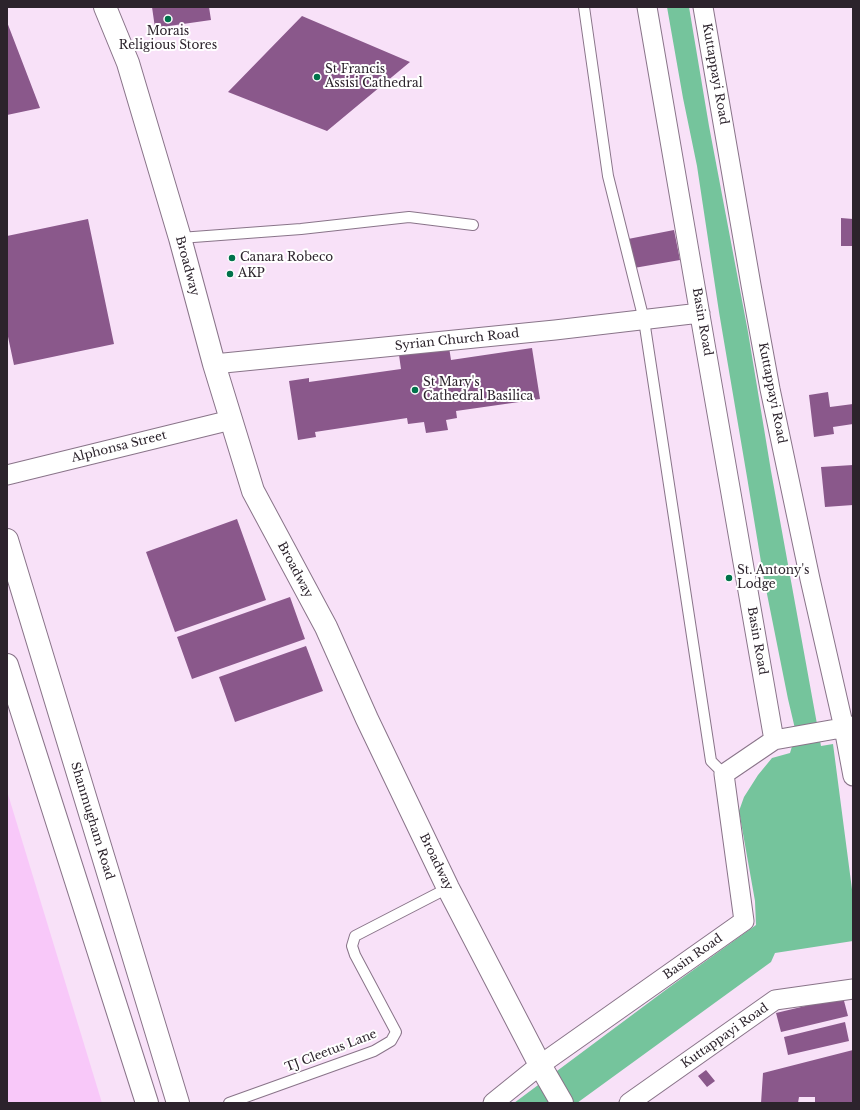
<!DOCTYPE html>
<style>
body{margin:0}
#map{position:relative;width:860px;height:1110px;overflow:hidden;background:#f8e1f8;font-family:"Libre Baskerville",serif}
canvas{display:block}
.frame{position:absolute;inset:0;border:8px solid #2c232c;pointer-events:none}
</style>
<div id="map">
<canvas width="860" height="1110"></canvas>
<div class="frame"></div>
</div>
<script>
const c = document.querySelector('canvas').getContext('2d');
c.lineJoin = 'round';
function fill(path, color) {
  c.fillStyle = color;
  c.fill(path, 'evenodd');
}
function trace(path, color, width, dash) {
  c.strokeStyle = color;
  c.lineWidth = width;
  c.lineCap = dash ? 'butt' : 'round';
  c.setLineDash(dash || []);
  c.stroke(path);
}
function label(font, color, halo, rows, align = 'center') {
  c.font = font + ' "Libre Baskerville",serif';
  c.lineWidth = 4;
  c.setLineDash([]);
  c.textBaseline = 'middle';
  c.strokeStyle = halo;
  c.fillStyle = color;
  for (const [text, x, y, turn = 0] of rows) {
    c.save();
    c.translate(x, y);
    c.rotate((+turn || 0) * Math.PI / 180);
    c.textAlign = isNaN(turn) ? turn : align;
    if (halo) c.strokeText(text, 0, 0);
    c.fillText(text, 0, 0);
    c.restore();
  }
}
fill(new Path2D(`
 M7,791l95,312h-95z`), '#f8c8f9');
fill(new Path2D(`
 M667,7h22l20,119 39,206 23,139 50,275 12,-2 20,153v44l-78,12 -4,9 -194,141h-63l157,-117 85,-61 -1,-24 -16,-90 5,-14 14,-22 14,-17 18,-5 6,-20 -8,-34 -25,-125 -16,-97 -28,-165 -22,-146 -14,-68z`), '#75c49c');
fill(new Path2D(`
 M152,7h57l2,13 -56,8z
 M302,16l108,46 -83,69 -99,-39z
 M7,22l33,86 -33,7z
 M841,218l12,1v27h-12z
 M88,219l26,125 -100,21 -7,-33v-96z
 M674,230l6,30 -46,8 -6,-29z
 M449,347l2,13 81,-12 8,51 -84,12 1,7 -11,2 2,10 -22,3 -2,-11 -16,2 -1,-6 -92,14 1,5 -18,3 -9,-59 20,-3v4l92,-13 -2,-14z
 M828,392l2,15 23,-3v20l-20,3 1,7 -20,3 -5,-42z
 M853,465v40l-28,2 -4,-40z
 M237,519l29,81 -91,32 -29,-80z
 M290,597l15,42 -113,40 -15,-42z
 M306,646l17,45 -88,31 -16,-45z
 M843,997l5,19 -67,16 -5,-19z
 M845,1022l4,19 -61,14 -4,-18z
 M853,1050v53h-38v-6h-16l-1,6h-37l2,-30z
 M706,1070l9,11 -8,6 -9,-11z`), '#8a588b');
const lane = new Path2D(`
 M584,7l24,169 36,144 67,441 13,13
 M180,238l121,-9 108,-12 64,8
 M229,1103l145,-52 17,-10 5,-9 -41,-77 -3,-9 3,-10 93,-48`);
const street = new Path2D(`
 M703,7l48,278 19,104 40,190 34,149 9,48
 M214,364l341,-34 145,-17
 M7,475l224,-55
 M774,740l79,-14
 M493,1103l47,-38 204,-144 -20,-147 50,-34c-42,-245 -86,-488 -127,-733
 M629,1103l146,-103 78,-11`);
const secondary = new Path2D(`
 M105,7l23,56 52,175 34,126 39,127 73,136 41,92 81,169 92,177 22,38`);
const primary = new Path2D(`
 M7,540l171,563
 M7,665l140,438`);
trace(lane, '#897489', 12);
trace(street, '#897489', 21);
trace(secondary, '#897489', 24);
trace(primary, '#897489', 24);
trace(lane, '#fff', 10);
trace(street, '#fff', 19);
trace(secondary, '#fff', 22);
trace(primary, '#fff', 22);
for (const [x, y, r, color] of [
 [168,19,4,"#00724b"],
 [317,77,4,"#00724b"],
 [232,258,4,"#00724b"],
 [230,274,4,"#00724b"],
 [415,390,4,"#00724b"],
 [729,578,4,"#00724b"]
]) {
  const dot = new Path2D();
  dot.arc(x, y, r, 0, 2 * Math.PI);
  c.fillStyle = color;
  c.fill(dot);
  trace(dot, '#fff', 1.5);
}
label('12px', '#2c232c', '#fff', [
 ["Morais",168,32,"center"],
 ["Religious Stores",168,46,"center"],
 ["St Francis",325,70],
 ["Assisi Cathedral",325,84],
 ["Canara Robeco",240,258],
 ["AKP",238,274],
 ["St Mary's",423,383],
 ["Cathedral Basilica",423,397],
 ["St. Antony's",737,571],
 ["Lodge",737,585]
], 'left');
label('12px', '#2c232c', '#fff', [
 ["Kuttappayi Road",715,74,80],
 ["Broadway",187,266,75],
 ["Basin Road",702,322,80],
 ["Syrian Church Road",457,340,-6],
 ["Kuttappayi Road",772,393,79],
 ["Alphonsa Street",119,447,-14],
 ["Broadway",295,570,62],
 ["Basin Road",757,641,80],
 ["Shanmugham Road",92,821,73],
 ["Broadway",436,862,64],
 ["Basin Road",693,957,-35],
 ["Kuttappayi Road",725,1036,-35],
 ["TJ Cleetus Lane",331,1051,-21]
]);
</script>
